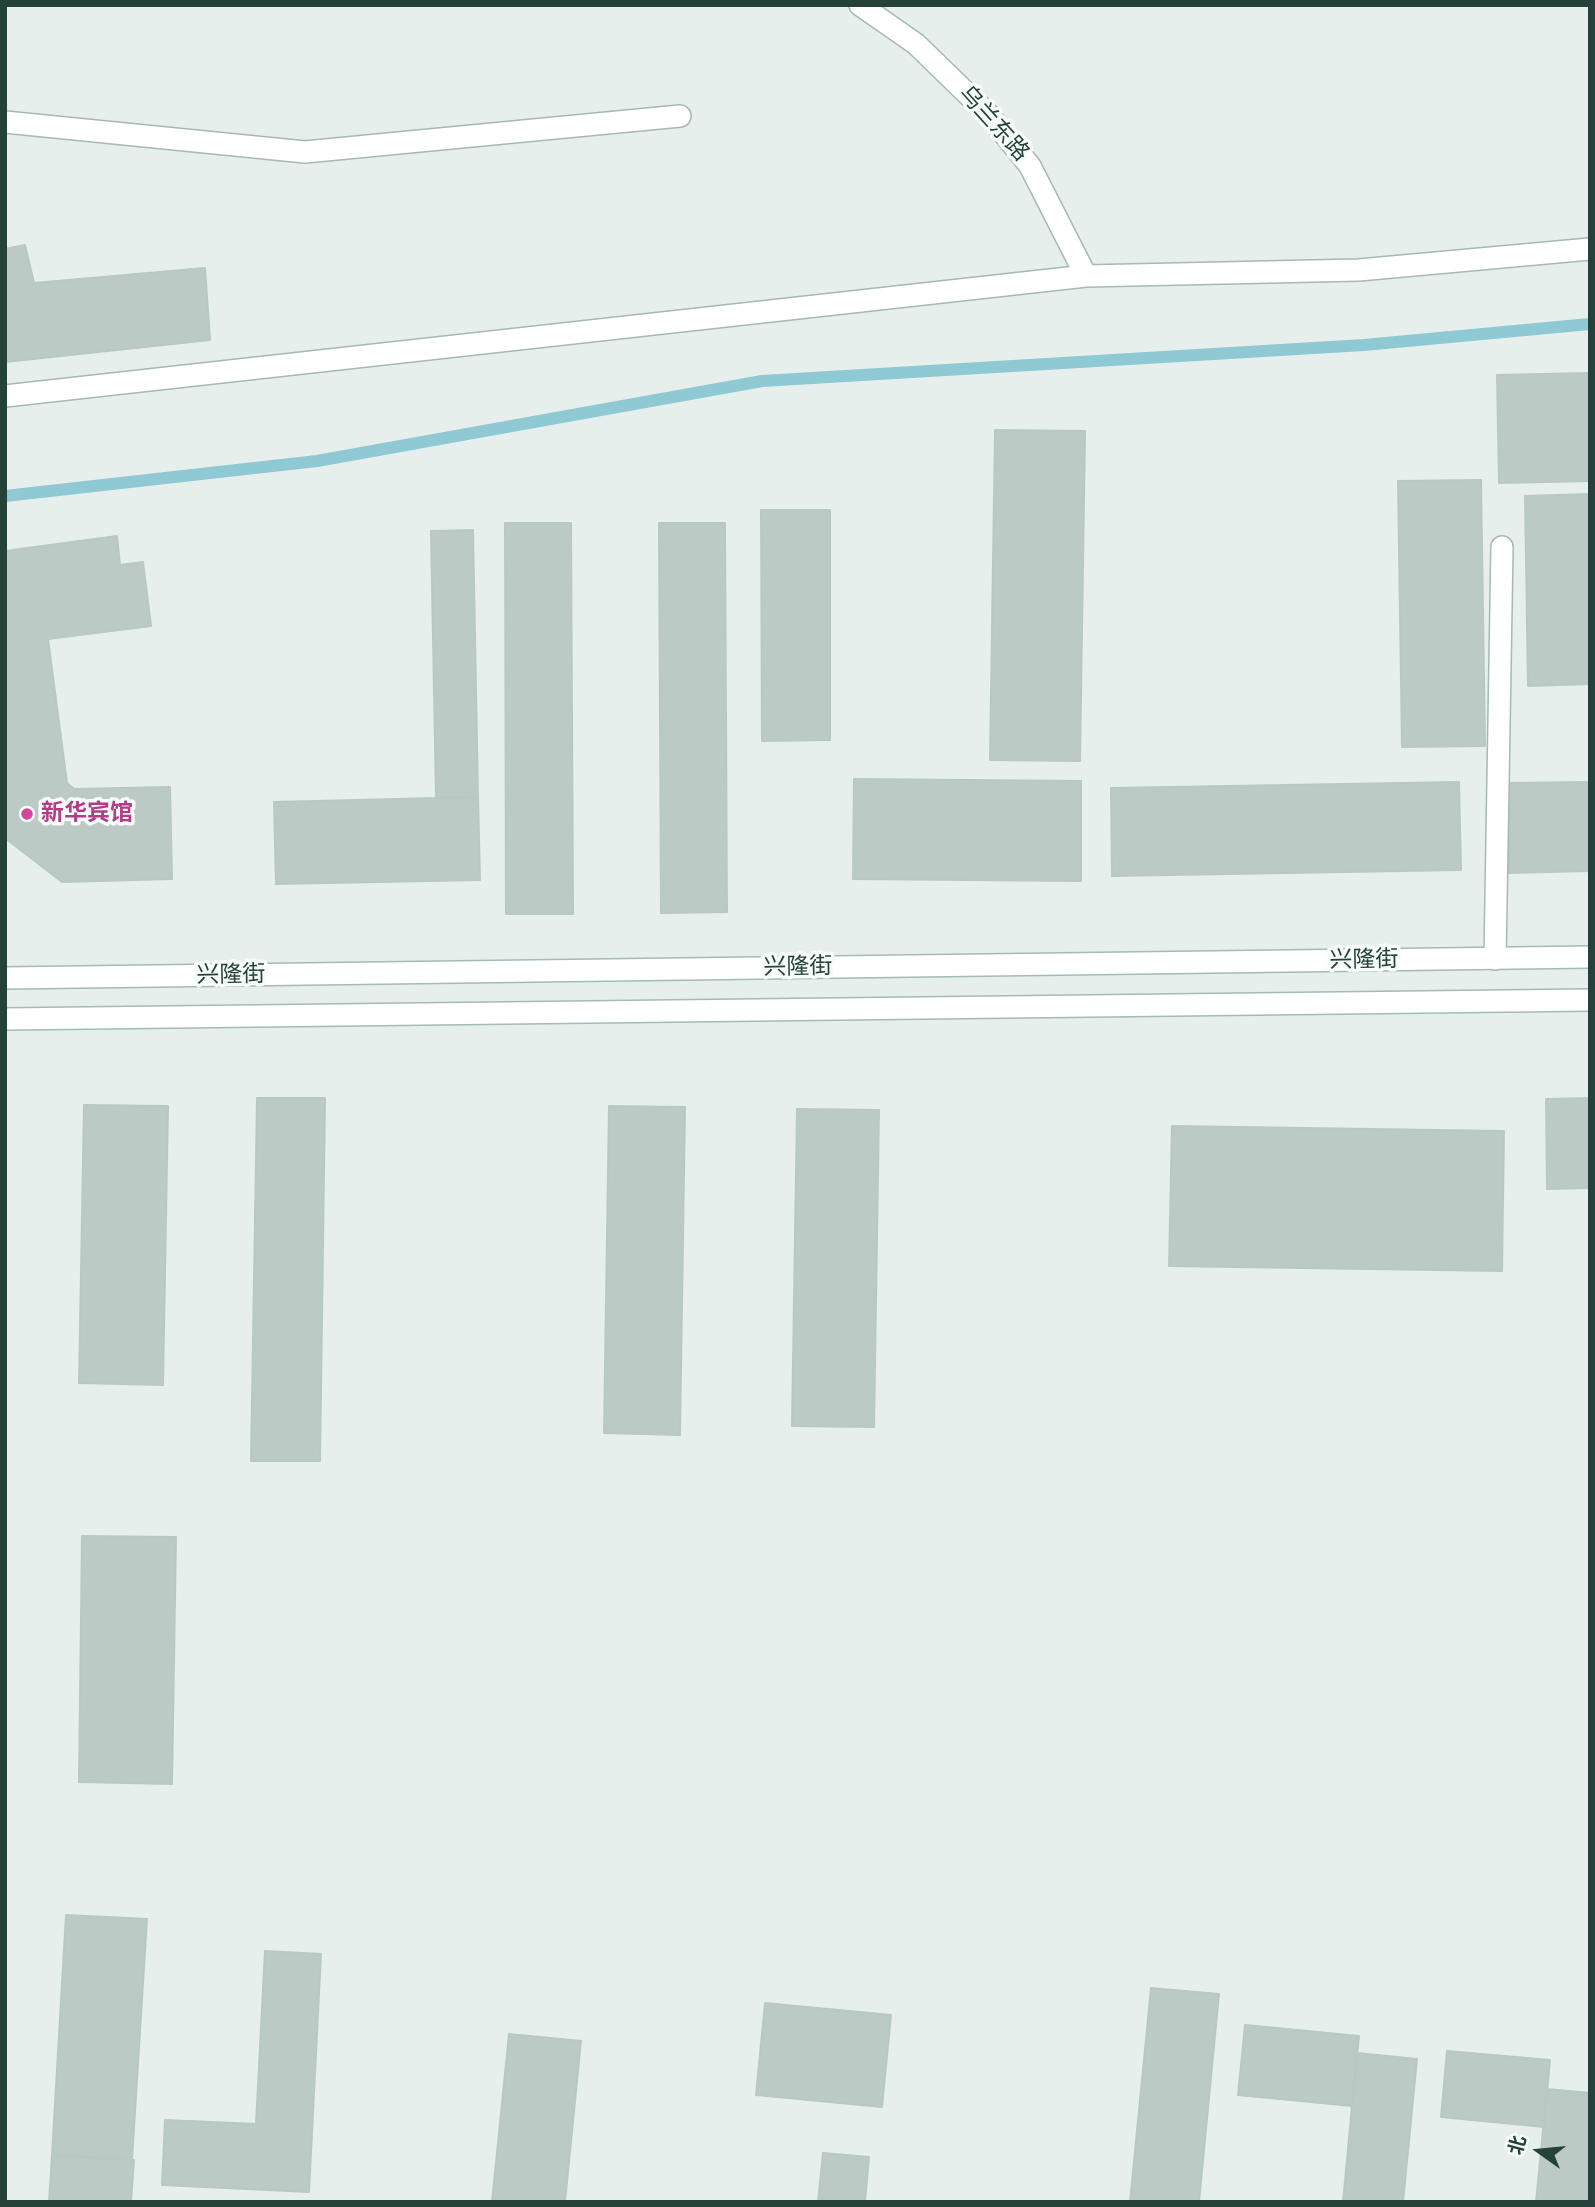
<!DOCTYPE html>
<meta charset="utf-8">
<style>
body{margin:0}
#map{position:relative;width:1595px;height:2207px;overflow:hidden;background:#e6efeb;font-family:"Sofia Sans Condensed","Noto Sans SC",sans-serif}
canvas{display:block}
.frame{position:absolute;inset:0;border:7px solid #24423a;pointer-events:none}
.north{position:absolute;left:1504px;top:2116px;width:70px;height:70px;-webkit-text-stroke:5px #f7fbf9;paint-order:stroke;rotate:285deg;font-size:19px;font-weight:700;line-height:28px;text-align:center;color:#24423a}
.north::after{content:'';display:block;margin:auto;width:24px;height:32px;background:#24423a;clip-path:polygon(50% 0,100% 100%,50% 72%,0 100%)}
</style>
<div id="map">
<canvas width="1595" height="2207"></canvas>
<div class="frame"></div>
<div class="north">北</div>
</div>
<script>
const c = document.querySelector('canvas').getContext('2d');
c.lineJoin = 'round';
function trace(path, color, width, dash) {
  c.strokeStyle = color;
  c.lineWidth = width;
  c.lineCap = dash ? 'butt' : 'round';
  c.setLineDash(dash || []);
  c.stroke(path);
}
function fill(path, color) {
  c.fillStyle = color;
  c.fill(path, 'evenodd');
}
function label(font, color, halo, rows, align = 'center') {
  c.font = font + ' "Sofia Sans Condensed","Noto Sans SC",sans-serif';
  c.lineWidth = 7;
  c.setLineDash([]);
  c.textBaseline = 'middle';
  c.strokeStyle = halo;
  c.fillStyle = color;
  for (const [text, x, y, turn = 0] of rows) {
    c.save();
    c.translate(x, y);
    c.rotate((+turn || 0) * Math.PI / 180);
    c.textAlign = isNaN(turn) ? turn : align;
    if (halo) c.strokeText(text, 0, 0);
    c.fillText(text, 0, 0);
    c.restore();
  }
}
trace(new Path2D(`
 M5,496l312,-35 445,-80 602,-36 226,-21`), '#8ec9d4', 12);
const building = new Path2D(`
 M25,245l9,38 171,-15 5,72 -205,22v-113z
 M1590,373v108l-91,2 -2,-108z
 M995,430l90,1 -5,330 -90,-1z
 M1481,480l4,266 -83,1 -4,-266z
 M1590,494v190l-62,2 -3,-190z
 M761,510h69v230l-68,1z
 M505,523h66l2,391h-67z
 M659,523h66l2,389 -66,1z
 M473,530l5,267 -42,1 -5,-267z
 M117,536l3,29 23,-3 8,64 -103,13 19,144 7,6 96,-2 2,92 -110,3 -57,-44v-287z
 M854,779l227,2v100l-228,-2z
 M1459,782l2,88 -349,6 -1,-88z
 M1590,782v89l-81,2 -1,-90z
 M478,797l2,83 -204,4 -2,-82z
 M257,1098h68l-5,363h-69z
 M1590,1098v90l-43,1 -1,-90z
 M84,1105l84,1 -5,279 -84,-2z
 M609,1106l76,1 -5,328 -76,-2z
 M797,1109l82,1 -5,317 -82,-1z
 M1172,1126l332,5 -2,140 -333,-5z
 M82,1536l94,1 -4,247 -93,-2z
 M66,1915l81,4 -15,241 -80,-5z
 M265,1951l56,3 -12,238 -147,-7 3,-65 91,4z
 M1151,1988l68,6 -20,208h-69z
 M765,2003l126,12 -9,92 -126,-12z
 M1245,2025l114,11 -7,70 -114,-11z
 M509,2034l72,7 -16,161h-73z
 M1447,2051l103,9 -6,67 -103,-10z
 M1357,2053l60,6 -14,143h-60z
 M1547,2089l43,4v109h-54z
 M823,2153l46,4 -4,45h-47z
 M52,2155l82,5 -3,42h-82z`);
fill(building, '#bbcac4');
trace(building, '#b8c9c2', 2);
const service = new Path2D(`
 M1495,959l7,-412`);
const minor = new Path2D(`
 M5,122l300,30 375,-36`);
const tertiary = new Path2D(`
 M860,5l56,39 73,71 41,51 56,110
 M5,396l1081,-120 273,-6 231,-21`);
const secondary = new Path2D(`
 M5,978l1585,-21
 M5,1019l1585,-19`);
trace(service, '#a8b8b2', 24);
trace(minor, '#a8b8b2', 24);
trace(tertiary, '#a8b8b2', 24);
trace(secondary, '#a4bbb3', 24);
trace(service, '#fff', 21);
trace(minor, '#fff', 21);
trace(tertiary, '#fff', 21);
trace(secondary, '#fff', 21);
for (const [x, y, r, color] of [
 [27,814,7,"#d1479c"]
]) {
  const dot = new Path2D();
  dot.arc(x, y, r, 0, 2 * Math.PI);
  c.fillStyle = color;
  c.fill(dot);
  trace(dot, '#f7fbf9', 2.5);
}
label('23px', '#24423a', '#f7fbf9', [
 ["乌兰东路",993,124,48],
 ["兴隆街",1364,961,-1],
 ["兴隆街",798,968,-1],
 ["兴隆街",231,976,-1]
]);
label('bold 23px', '#b23c85', '#f7fbf9', [
 ["新华宾馆",41,814]
], 'left');
</script>
